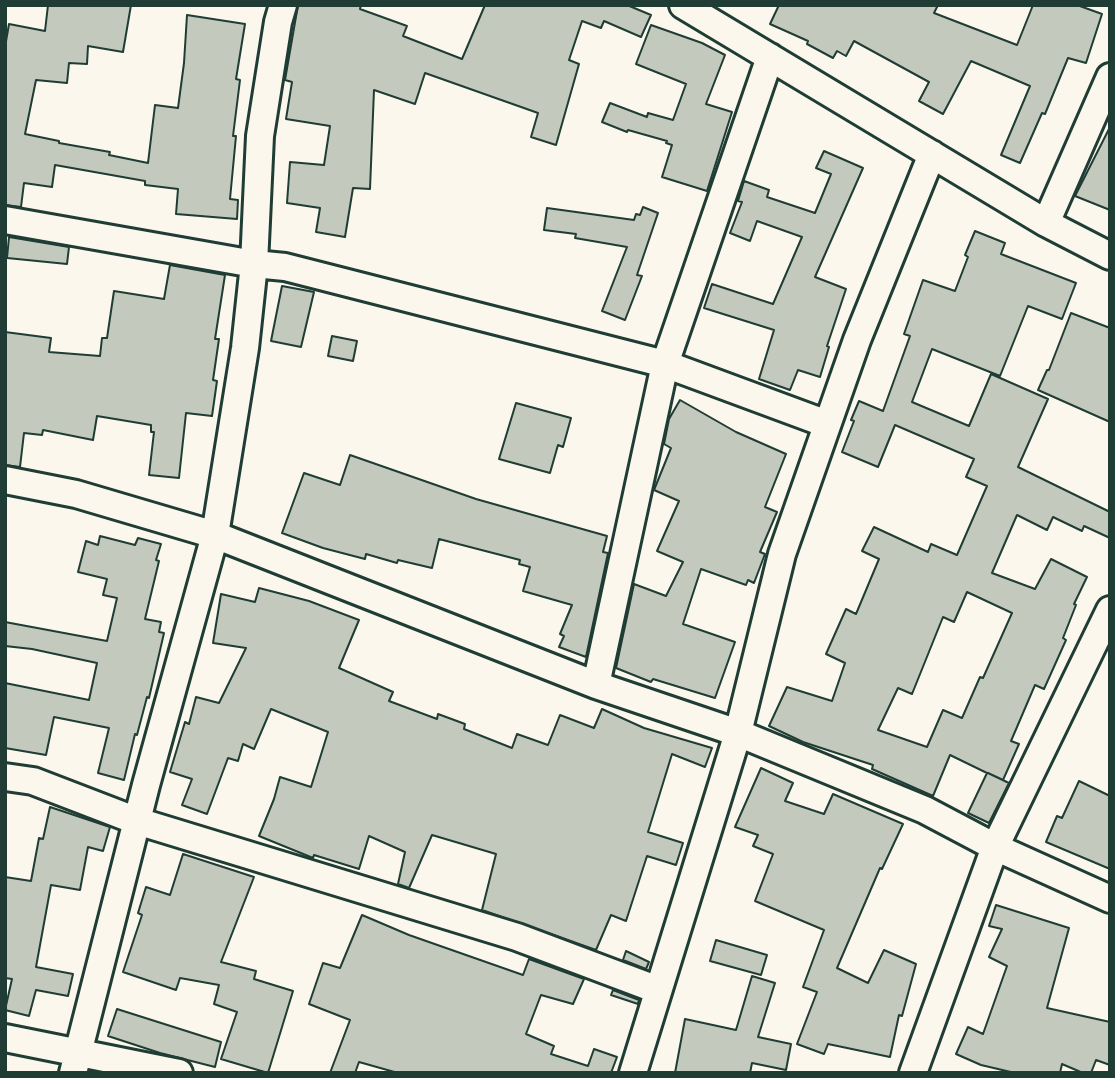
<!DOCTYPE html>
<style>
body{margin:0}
#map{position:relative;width:1115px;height:1078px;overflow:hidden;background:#fbf7ec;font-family:"Balsamiq Sans",sans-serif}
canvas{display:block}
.frame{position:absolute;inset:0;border:7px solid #1f3d34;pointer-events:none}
</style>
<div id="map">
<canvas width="1115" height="1078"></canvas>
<div class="frame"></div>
</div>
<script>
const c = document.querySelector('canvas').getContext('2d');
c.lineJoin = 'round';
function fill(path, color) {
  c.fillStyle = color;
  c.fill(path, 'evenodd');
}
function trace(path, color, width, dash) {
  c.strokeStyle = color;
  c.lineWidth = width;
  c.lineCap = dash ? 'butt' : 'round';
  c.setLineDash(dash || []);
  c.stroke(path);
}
const building = new Path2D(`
 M48,5h83l-8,47 -35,-6 -1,18 -18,-1 -2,20 -31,-3 -11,54 34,7v2l51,9 -1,3 39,8 7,-58 23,3 6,-45 3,-48 58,9 -9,55 4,1 -7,56h3l-6,63 8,1 -1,19 -61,-5 2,-25 -33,-4v-4l-90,-16 -3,22 -28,-4 -3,24 -16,-2v-158l4,-23 36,7z
 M298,5h63l-1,4 47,17 -4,10 59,23 23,-54h142l24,10 -10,22 -37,-16 -3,7 -19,-7 -13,39 10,4 -23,81 -25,-8 7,-24 -113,-40 -10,31 -41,-14 -4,99 -17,-1 -8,49 -29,-5 4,-24 -33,-5 3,-41 34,3 6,-39 -44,-7 6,-37 -7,-2z
 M779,5h159l-4,8 83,32 16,-40h44l25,9 -16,49 -18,-5 -23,56 -3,-1 -22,50 -19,-8 29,-69 -59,-25 -28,53 -24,-13 10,-19 -75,-41 -8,15 -9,-5 -4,7 -26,-14 1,-3 -38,-17z
 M651,25l51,18 23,12 -19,49 26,8 -25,79 -45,-14 10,-32 -6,-2 1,-2 -39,-11 -1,2 -25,-10 8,-19 37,14 1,-4 25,7 13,-36 -50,-20z
 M1110,127v83l-35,-14z
 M824,151l39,17 -48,109 31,12 -19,57 2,1 -9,30 -22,-7 -8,20 -31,-11 15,-49 -70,-22 8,-24 61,20 29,-67 -45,-16 -7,20 -20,-8 12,-31 -4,-1 6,-20 25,9 -2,7 48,16 16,-39 -15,-6z
 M643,207l15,6 -21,62 5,1 -17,44 -23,-9 25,-64 -52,-9 1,-4 -32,-4 3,-22 87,12 2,-6 4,1z
 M975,231l30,12 -4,11 75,29 -14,36 -34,-13 -28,70 -68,-27 -20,53 57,24 22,-52 57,25 -30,68 92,45v26l-26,-12 -2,5 -29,-14 -6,13 -30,-15 -25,58 43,16 16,-30 36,18 -13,27 2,1 -13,33 3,2 -22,49 -9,-4 -24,56 8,3 -16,36 -15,-7 21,10 -20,40 -21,-10 19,-40 -37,-18 -17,41 -61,-27 1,-4 -70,-23 -34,-16 18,-39 45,14 13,-38 -19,-9 20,-45 10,5 23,-55 -17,-8 12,-24 54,25 3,-8 26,11 30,-69 -21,-9 8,-18 -79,-34 -17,42 -36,-15 12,-31 -3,-1 8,-19 24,10 27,-75 -6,-2 19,-54 32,11 13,-34 -3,-2zM967,592l45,21 -29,65 -3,-1 -18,41 -19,-8 -16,37 -49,-17 20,-42 14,6 31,-77 11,5z
 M9,237l60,10 -2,17 -60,-6z
 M170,265l55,10 -10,64h4l-6,41 4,1 -5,35 -26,-3 -7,65 -30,-3 5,-43h-3v-7l-54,-9 -4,24 -50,-10 -1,5 -18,-2 -4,34 -15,-2v-133l46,6 -2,14 51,4 2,-18h5l7,-47 50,8z
 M282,286l32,6 -13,55 -30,-6z
 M1071,313l39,15v94l-72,-32 9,-20h2z
 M332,336l25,5 -4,20 -25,-5z
 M680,400l56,32 50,22 -21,53 12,5 -17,40 5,2 -11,29 -6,-3 -2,5 -45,-16 -18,55 52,18 -20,56 -62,-19 -2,3 -35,-14 18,-84 32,12 17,-34 -26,-11 22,-50 -25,-11 17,-42 -7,-4 5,-25z
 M516,403l55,15 -8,29 -5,-2 -8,28 -51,-14z
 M350,455l126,44 131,37 -4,16 5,1 -22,104 -27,-10 5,-11 -4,-2 12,-29 -49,-14 7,-24 -11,-3 1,-4 -81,-21 -7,29 -34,-8 -1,3 -31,-9 -1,5 -42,-11 -41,-15 22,-60 36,12z
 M100,536l35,9 3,-7 23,6 -5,16 3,1 -14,58 16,3 -2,10 5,1 -15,65 -2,-1 -10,38 -2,-1 -11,46 -26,-7 11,-45 -55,-11 -8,38 -41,-7v-65l84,17 8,-37 -65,-14 -27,-3v-24l102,19 10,-43 -14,-3 4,-16 -29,-7 8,-31 12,4z
 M259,588l50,13 50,19 -20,48 54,24 -4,9 48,18 1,-5 27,10 -1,5 48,19 5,-14 31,11 12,-30 34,13 8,-19 42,19 68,20 -7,19 -33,-13 -24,78 35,11 -7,22 -29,-9 -21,65 -15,-6 -15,35 -114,-40 14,-56 -64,-19 -23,53 -11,-4 7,-32 -36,-16 -10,33 -45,-14 -1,3 -54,-22 15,-37 6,-22 31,10 17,-55 -57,-23 -17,40 -11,-5 -5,17 -10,-3 -21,56 -25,-9 10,-26 -22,-7 15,-50 4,2 7,-27 23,6 27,-55 -33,-5 8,-49 34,8z
 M761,768l32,15 -8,18 39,13 9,-20 70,30 -21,45 -2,-1 -43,100 31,15 16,-33 32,14 -14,52 -3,-1 -9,42 -62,-13 -4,10 -27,-10 20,-52 -14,-5 21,-57 -69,-29 18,-47 -20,-8 5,-11 -23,-8z
 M1079,781l31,15v73l-64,-27 11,-26 5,2z
 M50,807l60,20 -7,24 -15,-4 -8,43 -29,-5 -15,82 37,7 -5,22 -32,-6 -7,26 -24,-6 7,-31 -7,-1v-101l26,4 8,-43 4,1z
 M183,854l71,23 -33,85 35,9 -2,8 39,12 -25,82 -47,-14 16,-47 -23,-8 5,-19 -39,-7 -4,12 -53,-18 19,-57 -4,-2 8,-26 24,8z
 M996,905l73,23 -22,80 63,14v43l-14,-5 -5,13h-8l-21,-9 -2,9h-45l-34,-8 -25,-11 12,-27 15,7 24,-68 -18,-9 13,-28 -13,-3z
 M362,915l47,20 114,40 6,-16 55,20 -11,25 -32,-9 -15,39 28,12 -3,8 37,12 6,-17 23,8 -6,16h-213l-39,-11 -4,11h-25l20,-53 -41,-16 14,-41 17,5z
 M716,940l51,15 -6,20 -51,-14z
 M626,951l23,11 -3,7 -23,-9z
 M752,976l23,7 -17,54 33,7 -5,26 -34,-7 -2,10h-75l10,-54 51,11z
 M613,990l26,10 -1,4 -27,-9z
 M117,1009l104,33 -6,25 -55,-14 -52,-17z`);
fill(building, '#c4c9be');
trace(building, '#1f3d34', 2);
const minor = new Path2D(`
 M683,5l363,218 64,33
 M5,220l249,44 31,3 380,97 162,60
 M1046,223l64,-146
 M5,480l71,14 139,41 381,150 142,48 187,77 70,37 115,52
 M596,685l69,-321 105,-307
 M5,777l28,4 104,40 380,116 141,53
 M5,1038l174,35
 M73,1073l73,-288 69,-250 30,-187 9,-84 6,-128 18,-114 5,-17
 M633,1073l105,-340 44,-179 75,-214 75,-186
 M913,1073l82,-226 115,-237`);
trace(minor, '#1f3d34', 32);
trace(minor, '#fbf7ec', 26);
</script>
